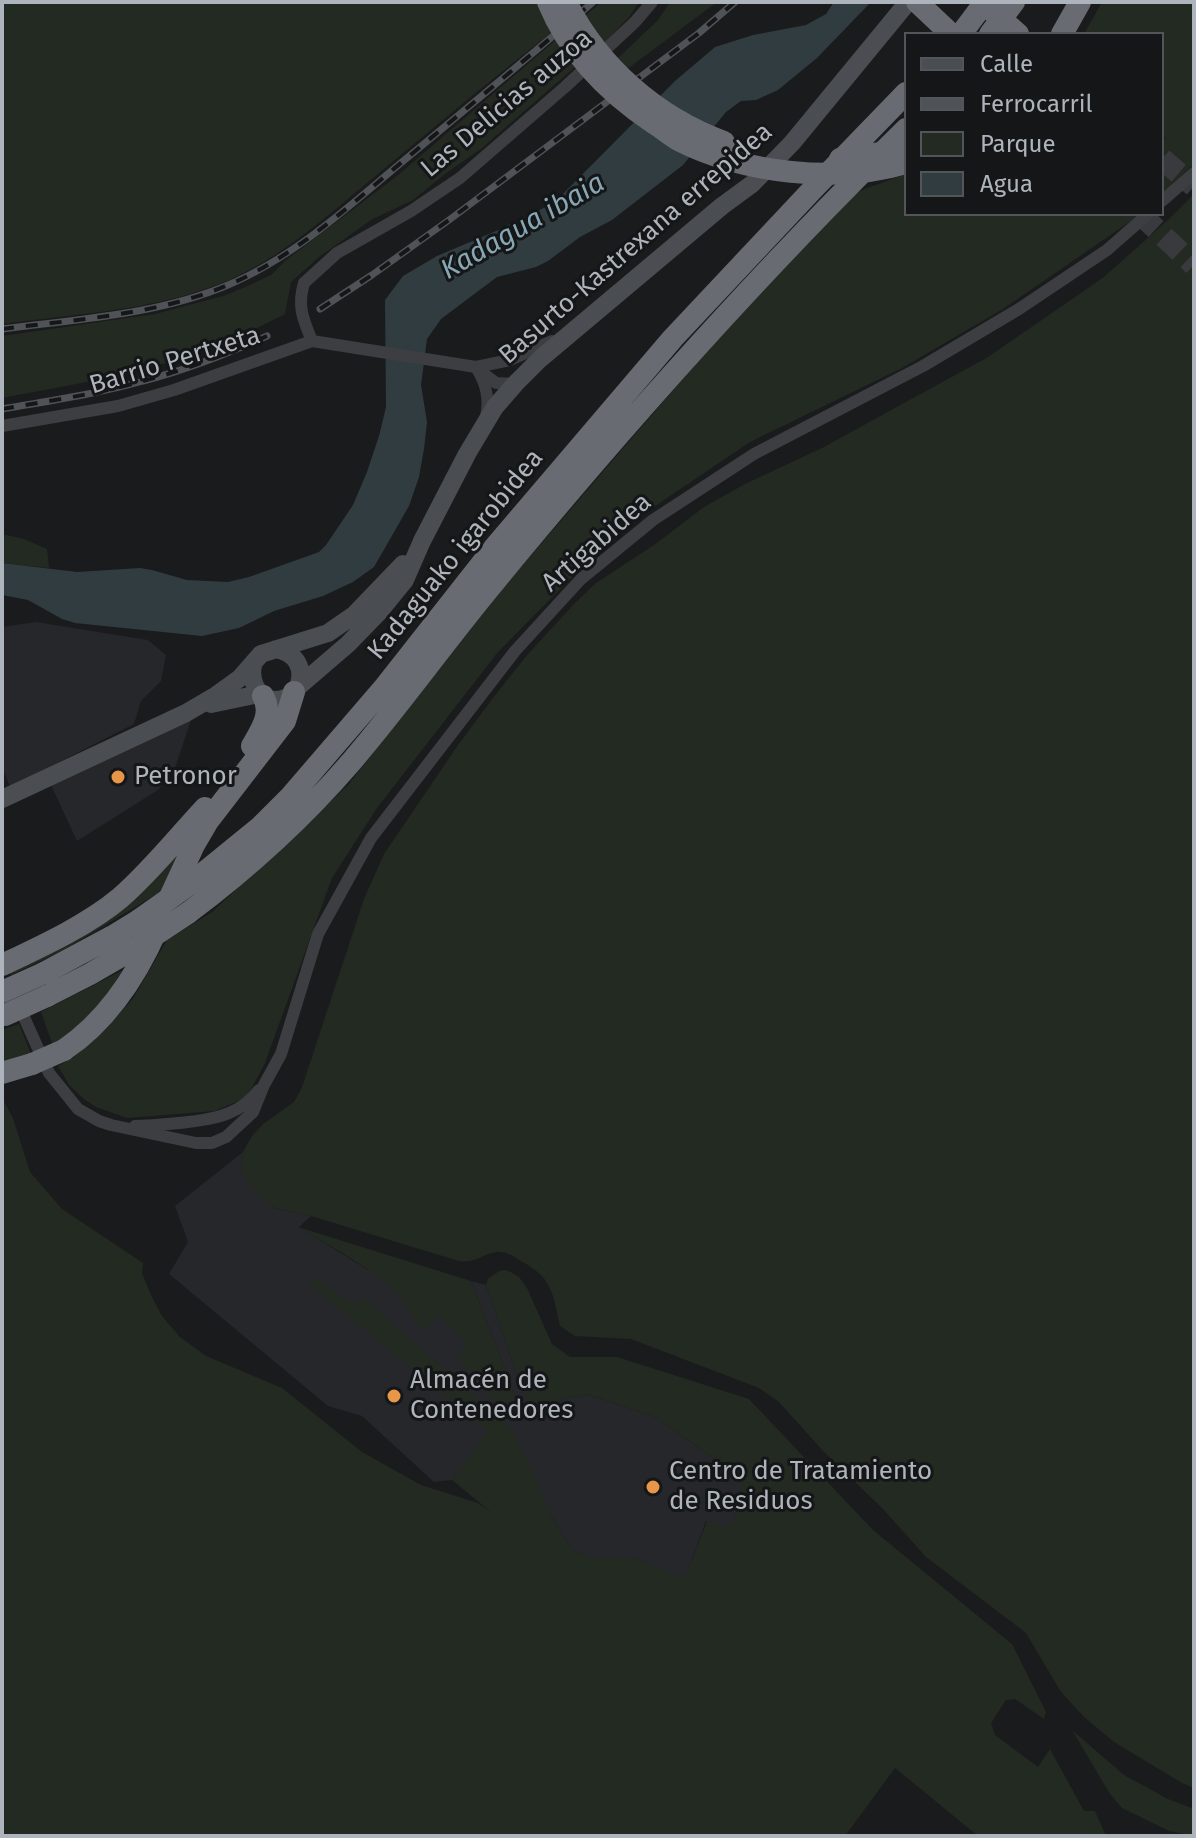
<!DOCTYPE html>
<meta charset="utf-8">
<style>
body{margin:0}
#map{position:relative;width:1196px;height:1838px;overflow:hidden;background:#1a1b1d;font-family:"Fira Sans",sans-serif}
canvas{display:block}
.frame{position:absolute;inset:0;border:4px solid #aeb4bb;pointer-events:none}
.legend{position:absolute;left:904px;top:32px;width:260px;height:184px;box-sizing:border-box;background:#151618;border:2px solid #525559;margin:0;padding:10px 14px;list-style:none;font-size:24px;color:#aeb4bb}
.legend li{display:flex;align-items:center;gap:16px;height:40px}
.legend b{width:40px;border:2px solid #525559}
</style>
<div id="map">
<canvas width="1196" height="1838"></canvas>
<div class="frame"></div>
<ul class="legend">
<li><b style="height:10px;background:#4a4d51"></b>Calle</li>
<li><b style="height:10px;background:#4f5256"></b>Ferrocarril</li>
<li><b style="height:22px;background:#232a22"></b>Parque</li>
<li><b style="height:22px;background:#313c40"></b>Agua</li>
</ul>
</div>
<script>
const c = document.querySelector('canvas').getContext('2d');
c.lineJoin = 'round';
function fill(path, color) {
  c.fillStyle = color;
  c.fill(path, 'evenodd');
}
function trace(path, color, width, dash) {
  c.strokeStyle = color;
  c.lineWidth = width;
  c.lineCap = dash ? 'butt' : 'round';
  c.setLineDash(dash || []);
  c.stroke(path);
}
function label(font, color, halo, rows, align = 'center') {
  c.font = font + ' "Fira Sans",sans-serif';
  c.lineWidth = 6;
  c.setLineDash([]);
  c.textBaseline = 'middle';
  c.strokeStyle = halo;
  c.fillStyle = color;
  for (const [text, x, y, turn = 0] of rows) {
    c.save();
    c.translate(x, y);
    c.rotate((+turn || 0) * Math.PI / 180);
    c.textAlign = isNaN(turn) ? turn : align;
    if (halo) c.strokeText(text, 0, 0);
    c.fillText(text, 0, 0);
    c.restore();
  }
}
fill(new Path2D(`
 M36,622l112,18 18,15 -5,26 -20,20 -7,23 -124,63 -8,-20v-140z
 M192,717l-17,51 -17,22 -81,51 -26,-56z
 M243,1152l-2,22 30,33 40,9 -12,11 82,51 22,20 21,32 14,-16 31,30 -11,12 63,54 -50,-129 15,4 33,96 8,16 28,7 7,-5 25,-5 68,23 84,59v27l-8,25 -25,-7 -21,58 -52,-21h-43l-20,-10 -19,-33 -63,-84 -36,49 -18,2 -72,-66 -34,-10 -159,-132 19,-32 -13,-36z`), '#26272a');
fill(new Path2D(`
 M2,2h534l15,31c-61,47 -120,97 -179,146 -49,40 -95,83 -155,106 -69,26 -143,29 -215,39z
 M601,2h38l-10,15 -25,26 -19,-27z
 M670,2h47l-91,68 -9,-11 41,-39z
 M1102,2h92v162l-32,30v-52l3,-3 -3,-8v-97h-78z
 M557,39l18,28 -93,81 -37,26 -32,26 -42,20 -52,37 -28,25 -6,32c-26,13 -52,27 -79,36 -64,24 -137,35 -204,48v-62l153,-22 68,-18 20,-8 28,-13 14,-14 112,-85z
 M906,174v40h235l-138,95 -101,59 -152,74 -111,75 -56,49 -85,86 -121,156 -45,70 -67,185 -18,34 -32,14 -88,7 -31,-11 -12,-8 -15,-14 -11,-19 16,-9 34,-31 24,-26 35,-60 45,-28 136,-127 142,-182 222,-258 139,-151z
 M1194,194v1594l-12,-5 -68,-41 -30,-25 -23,-25 -35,-59 -100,-76 -43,-48 -59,-57 -45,-50 -20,-14 -128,-49 -56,-3 -15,-10c-8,-35 -7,-48 -41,-66 -7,-5 -14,-9 -23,-8 -16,3 -19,11 -37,9l-148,-45 -40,-9 -8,-6 -22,-27 2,-22 9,-16 11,-12 31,-22 8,-15 62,-188 20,-45 74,-109 38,-51 32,-40 46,-50 22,-21 58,-38 50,-38 41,-23 77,-36 166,-91 116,-80 66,-59z
 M2,534l22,5 23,10 2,19 -47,-5z
 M200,822l-38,69 -100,60 -51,24 -4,-6 27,-12z
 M135,964l-30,43 -52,39 -12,-34z
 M19,1024l13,33 -30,9v-36z
 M2,1098l11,20 17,54 32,37 81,54 -1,11 10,23 10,19 18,21 26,19 76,32 80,64 59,33 57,18 13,9 -39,-32 35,-49 -178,-147 6,-6 40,27 8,-7 151,133 37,84 19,33 20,10h43l52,20 22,-57 24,6 8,-24v-27l-84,-59 -68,-23 -24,5 -13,8h-8l-9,-3 -6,-6 -8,-17 -33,-96 2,-6 11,-8 6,-1 6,2 8,5 8,11 25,56 18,13h47l132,42 124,131 139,114 34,68 -2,7 -29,-20 -9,1 -15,23 4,12 43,32 12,-18 34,62h11l11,25h-128l-83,-68 -50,68h-843z
 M298,1227l173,54 50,129 -1,6 -6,2 -21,-19 -36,-42 12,-13 -31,-29 -15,16c-13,-10 -12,-25 -24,-36 -29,-28 -67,-48 -101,-68z
 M1072,1730l52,45 44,24 26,10v27l-25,-5 -47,-23 -12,-14z`), '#232a22');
fill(new Path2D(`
 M834,2h37l-54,56 -39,32 -22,10 -15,1 -15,11 -43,53 -71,55 -32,17 -32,24 -12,6 -39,10 -56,42 -14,20 -6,46 6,37 -3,27 -5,28 -10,29 -35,61 -21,15 -30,14 -49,15 -35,17 -37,8 -127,-13 -13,-4 -34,-19 -26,-5v-32l75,9 63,-4 12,2 35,10 41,2 21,-5 70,-25 7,-7 27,-40 14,-33 12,-36 7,-29 -1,-107 18,-24 34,-20 59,-25 58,-28 121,-122 40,-34 38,-12 53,-10 20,-11z`), '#313c40');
trace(new Path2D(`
 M1162,159l32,27
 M1140,214l54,51`), '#383a3d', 22, [22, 11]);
trace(new Path2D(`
 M1162,201l32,-28
 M304,283l33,-30 74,-42 49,-33 105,-91 70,-65 17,-20
 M476,367c10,16 14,31 10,50
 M480,371l16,12 19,1
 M2,426l116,-20 56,-16 138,-49 164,26 34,-7 42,-19
 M19,1006l30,67 29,36 21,12 12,4 85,18h16l14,-6 27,-25 11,-27 17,-31 37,-120 53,-96 144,-187 66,-72 72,-59 101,-66 169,-88 96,-57 88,-59 41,-36
 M135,1126c24,-1 74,-4 94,-13 13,-5 22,-13 30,-23`), '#3c3e41', 12);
trace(new Path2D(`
 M276,649c20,4 29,19 22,38
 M253,665c-6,30 25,49 45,22l50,-43 31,-32 26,-32 17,-39 45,-87 28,-47 20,-23 25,-25 182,-153 30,-22 40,-41 116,-141
 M211,704l48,-10
 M2,799l184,-86 29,-17 25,-18 21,-24 67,-21 26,-18 49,-51`), '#4a4d51', 18);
trace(new Path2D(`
 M917,2l34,32
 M961,34l24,-32
 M990,34l24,-32
 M1062,34l18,-32
 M252,746c9,-16 21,-33 11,-50
 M190,884l70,-57 31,-31 92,-107 111,-141 179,-210 140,-149 93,-96
 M170,897l24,-52 14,-24 77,-100 9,-29
 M188,913c60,-45 115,-95 164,-152 47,-55 89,-114 135,-170 132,-161 270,-316 419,-462
 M2,965c38,-18 86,-40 118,-67 31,-27 57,-60 85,-90
 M44,973l69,-37 26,-16
 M47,996l43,-22 45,-26
 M64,1050c44,-30 72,-73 93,-121
 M2,1073l30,-9`), '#686c72', 22);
const rail = new Path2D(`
 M320,309l52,-34 77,-55 250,-187 36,-31
 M2,329c76,-10 155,-14 226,-44 66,-28 120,-78 174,-123 64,-53 128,-106 191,-160
 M2,409c47,-8 95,-15 141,-28 43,-11 84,-27 124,-45`);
trace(rail, '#4f5256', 7);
trace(rail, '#151618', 4, [12]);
trace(new Path2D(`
 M304,283c-7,23 -1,36 8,58`), '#3c3e41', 12);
trace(new Path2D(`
 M548,2c21,51 62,92 107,122 8,5 16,12 25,17 64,32 157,43 226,22
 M566,2c33,65 90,115 158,140
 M982,2l36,32
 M840,159l55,-8 11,-4
 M139,920l51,-36
 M135,948l53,-35
 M2,992l42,-19
 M5,1015l42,-19
 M32,1064l32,-14`), '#686c72', 22);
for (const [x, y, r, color] of [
 [118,777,8,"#e89647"],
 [394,1396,8,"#e89647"],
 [653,1487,8,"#e89647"]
]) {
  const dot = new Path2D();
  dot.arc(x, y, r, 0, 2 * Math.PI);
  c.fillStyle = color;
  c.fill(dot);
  trace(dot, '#151618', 3);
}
label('26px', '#aeb4bb', '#151618', [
 ["Las Delicias auzoa",507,104,-40],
 ["Basurto-Kastrexana errepidea",636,244,-41],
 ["Barrio Pertxeta",175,361,-17],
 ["Artigabidea",597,543,-41],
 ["Kadaguako igarobidea",456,555,-51]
]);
label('26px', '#aeb4bb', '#151618', [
 ["Petronor",134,777],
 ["Almacén de",410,1381],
 ["Contenedores",410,1411],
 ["Centro de Tratamiento",669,1472],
 ["de Residuos",669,1502]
], 'left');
label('italic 28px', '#87a7b4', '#151618', [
 ["Kadagua ibaia",523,227,-30]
]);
</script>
